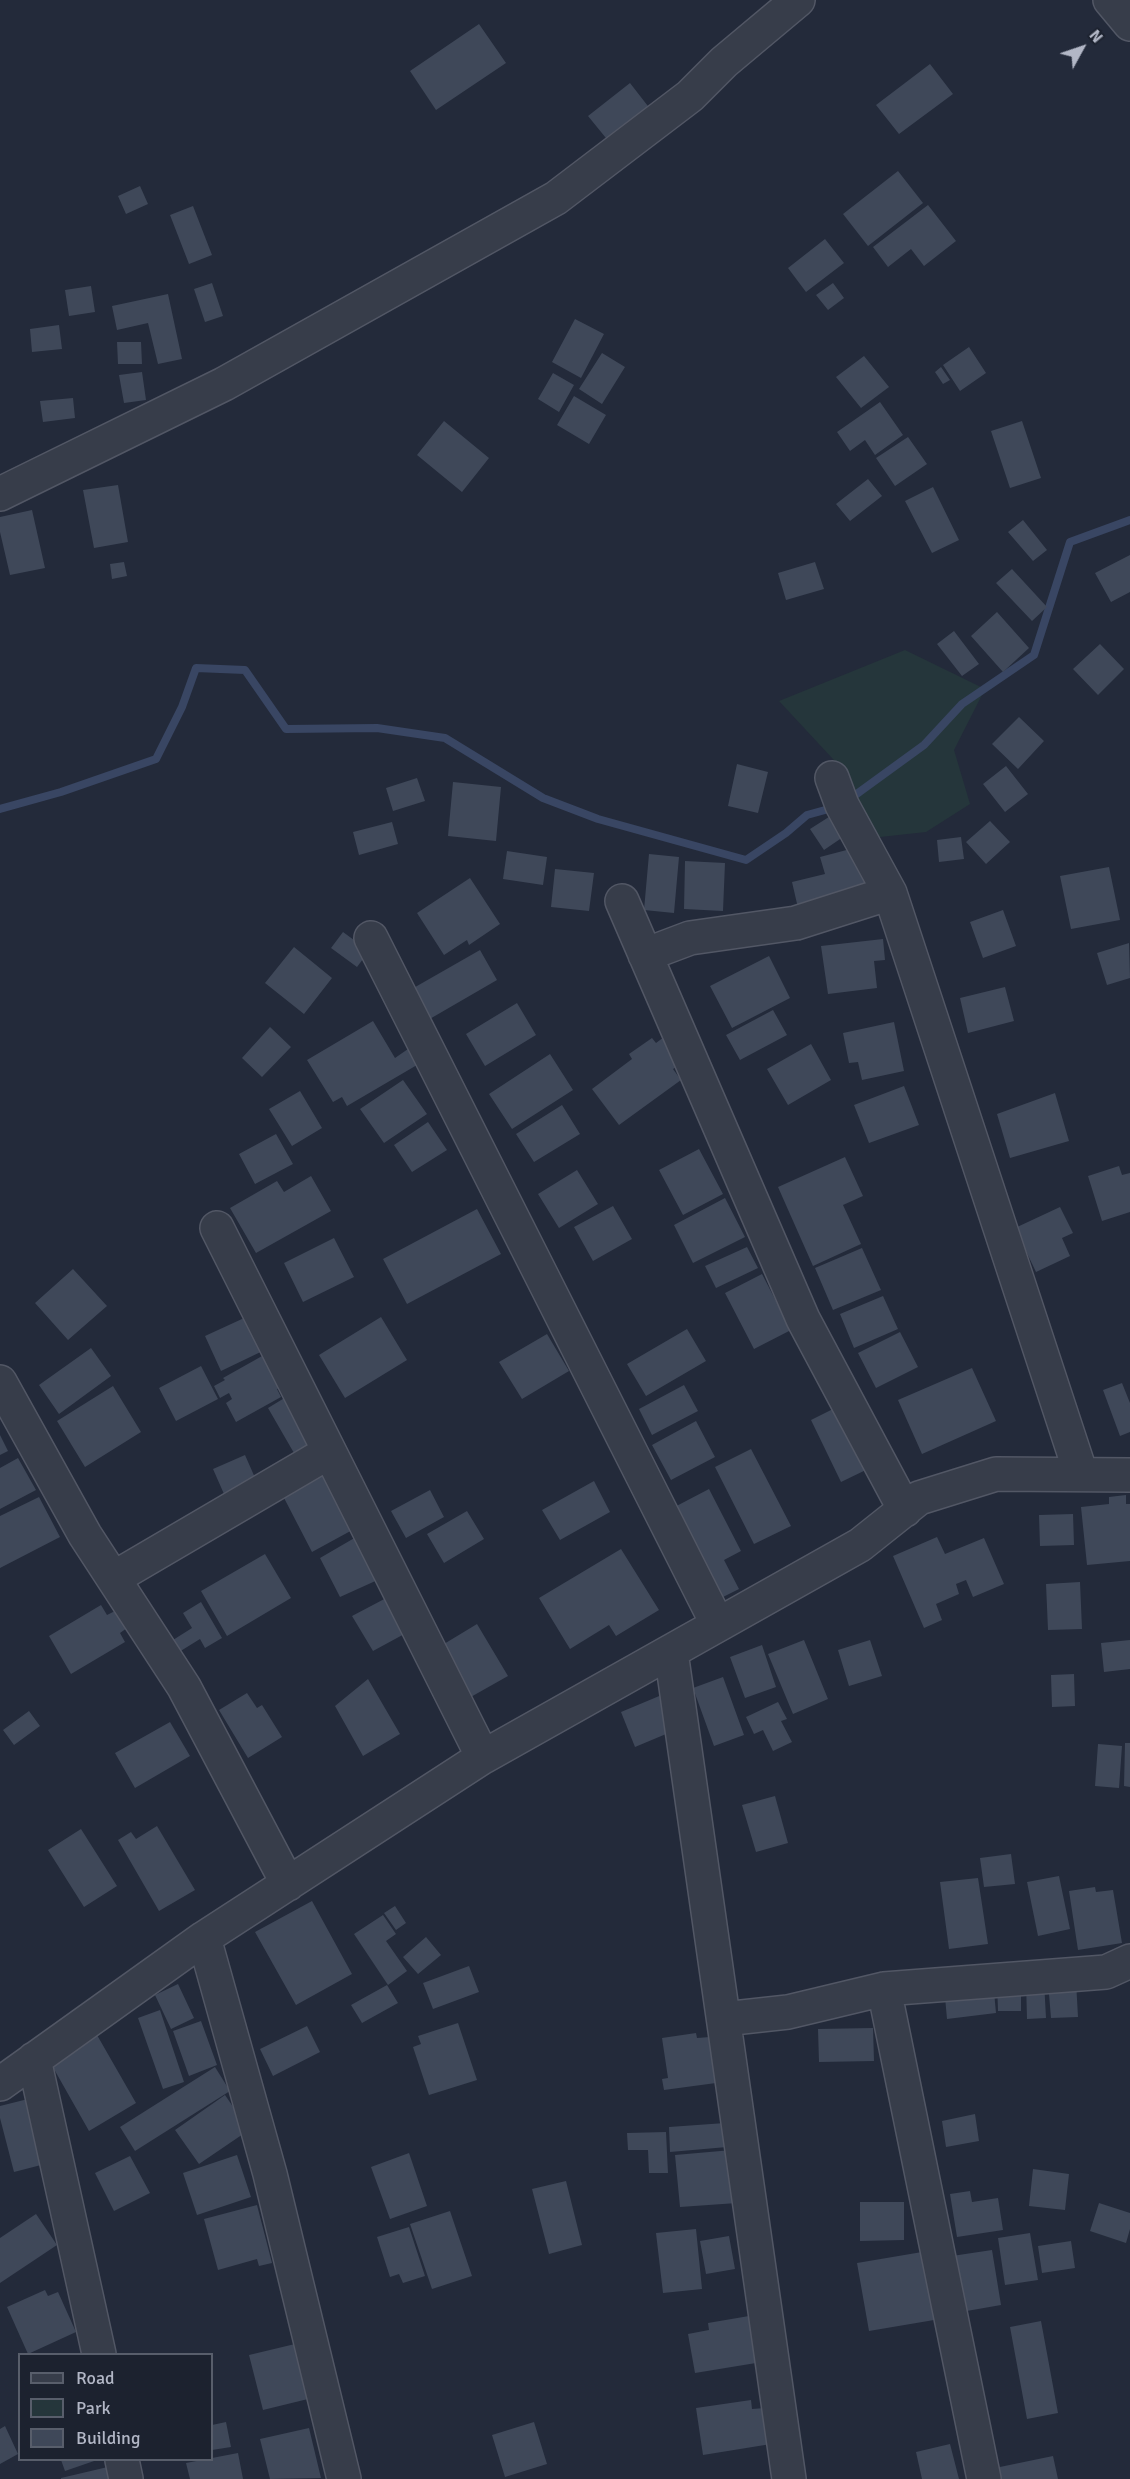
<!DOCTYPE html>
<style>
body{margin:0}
#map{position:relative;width:1130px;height:2479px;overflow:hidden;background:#232a3a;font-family:Signika,sans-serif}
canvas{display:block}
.legend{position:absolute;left:18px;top:2353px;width:195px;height:108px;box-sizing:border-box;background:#1c222f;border:2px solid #585e6b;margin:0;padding:8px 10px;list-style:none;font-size:18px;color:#b2b7c6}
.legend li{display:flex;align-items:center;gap:12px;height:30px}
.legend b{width:30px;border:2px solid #585e6b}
.north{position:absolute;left:1052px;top:18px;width:60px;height:60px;-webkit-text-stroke:4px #1c222f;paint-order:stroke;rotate:50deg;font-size:16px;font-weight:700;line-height:24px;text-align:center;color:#b2b7c6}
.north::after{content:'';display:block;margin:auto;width:21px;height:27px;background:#b2b7c6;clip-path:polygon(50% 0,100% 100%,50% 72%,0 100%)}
</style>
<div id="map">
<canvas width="1130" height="2479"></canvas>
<ul class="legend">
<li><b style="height:8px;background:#373d4a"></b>Road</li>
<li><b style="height:16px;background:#25363b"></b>Park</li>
<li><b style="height:16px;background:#3f4859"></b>Building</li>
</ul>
<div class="north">N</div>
</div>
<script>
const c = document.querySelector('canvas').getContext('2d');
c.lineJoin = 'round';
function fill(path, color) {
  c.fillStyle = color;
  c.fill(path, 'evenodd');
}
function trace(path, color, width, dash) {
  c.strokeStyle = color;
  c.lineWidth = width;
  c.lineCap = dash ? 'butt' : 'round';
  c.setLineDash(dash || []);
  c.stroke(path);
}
fill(new Path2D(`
 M905,650l80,39 -31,61 16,54 -44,28 -55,6 -26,-66 -66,-71z`), '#25363b');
trace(new Path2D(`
 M847,801l77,-56 38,-41 72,-49 36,-113 60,-22
 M0,809l61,-17 95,-33 26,-52 14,-39 49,2 41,59 91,-1 68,10 98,60 55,21 148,41 40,-27 21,-18 29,-8`), '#394663', 8);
fill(new Path2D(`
 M479,24l27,39 -70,47 -26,-39z
 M930,64l23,30 -54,40 -23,-29z
 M630,83l21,27 -41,33 -22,-27z
 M898,171l25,32 -55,43 -25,-32z
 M140,186l8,18 -22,10 -8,-18z
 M928,205l28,36 -32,25 -13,-17 -23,18 -15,-20z
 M193,206l19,49 -23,9 -19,-49z
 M825,239l19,24 -38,29 -18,-24z
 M212,283l11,33 -18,6 -11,-33z
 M833,283l11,15 -16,12 -12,-15z
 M91,286l4,26 -26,4 -4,-26z
 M168,294l14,65 -24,5 -10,-41 -31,7 -5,-24z
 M575,319l29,15 -23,44 -29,-16z
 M59,325l3,24 -30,3 -2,-23z
 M117,342h24l1,22h-24z
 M969,347l17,26 -26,18 -17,-26z
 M602,353l23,14 -23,37 -23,-15z
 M864,356l25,31 -28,21 -25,-31z
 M941,367l9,13 -7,4 -8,-12z
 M142,372l4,28 -22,3 -5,-28z
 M553,373l21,12 -15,27 -21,-13z
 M574,396l32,19 -17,29 -32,-19z
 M73,398l2,20 -32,4 -3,-21z
 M880,402l23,33 -28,20 -10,-15 -15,11 -13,-19z
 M444,421l45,37 -27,34 -45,-37z
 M1022,421l19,57 -31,10 -19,-57z
 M908,437l19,27 -32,22 -19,-28z
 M868,479l14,17 -32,25 -14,-17z
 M118,485l10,57 -34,6 -11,-58z
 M933,487l26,53 -27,13 -27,-52z
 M32,510l13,58 -35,7 -10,-43v-15z
 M1023,520l24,30 -14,11 -25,-29z
 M1130,555v37l-19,10 -16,-29z
 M124,562l3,14 -15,3 -2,-15z
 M815,562l9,27 -38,11 -8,-27z
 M1012,569l35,38 -15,14 -36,-38z
 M997,612l32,36 -26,24 -32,-36z
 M954,631l25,33 -17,12 -25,-32z
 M1100,644l24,25 -26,26 -25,-26z
 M1019,717l25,24 -26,28 -26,-25z
 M737,764l31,8 -10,41 -30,-7z
 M1006,766l22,28 -23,18 -22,-28z
 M417,778l8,23 -32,10 -7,-23z
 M453,782l48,5 -5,54 -48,-5z
 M832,815l14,20 -22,15 -14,-21z
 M990,821l20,21 -24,22 -20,-22z
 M392,822l6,22 -39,11 -6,-23z
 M961,837l3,22 -25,3 -2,-22z
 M858,847l11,44 -71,17 -6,-26 33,-8 -5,-17z
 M507,851l40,6 -4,28 -40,-6z
 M649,854l30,3 -5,56 -30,-3z
 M685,861l40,2 -2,48 -39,-2z
 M1109,867l11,53 -49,9 -11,-53z
 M555,869l39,4 -5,38 -38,-4z
 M470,878l30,46 -31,21 -2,-5 -23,15 -27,-42z
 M1003,910l13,36 -33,12 -13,-36z
 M343,932l26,19 -12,16 -26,-19z
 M883,939l2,21 -11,1 3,27 -49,6 -7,-48z
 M1129,943l1,35 -23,7 -10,-32z
 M294,947l38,31 -28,36 -39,-31z
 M480,950l17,30 -69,40 -18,-30z
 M769,956l21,42 -58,30 -22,-42z
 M1005,987l9,34 -46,12 -8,-35z
 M517,1003l19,32 -51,31 -19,-32z
 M773,1010l14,25 -47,25 -14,-25z
 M373,1021l22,37 13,-9 9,16 -70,41 -5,-9 -9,5 -26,-42z
 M894,1022l10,49 -42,9 -4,-18 -9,1 -6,-30z
 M270,1027l21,20 -29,30 -20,-19z
 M668,1034l19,26 -14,9 8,11 -62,45 -27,-36 40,-30 -3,-5 23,-16 4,5z
 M811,1044l20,36 -43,25 -21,-36z
 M550,1054l23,36 -61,39 -23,-35z
 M403,1080l24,34 -43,29 -24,-34z
 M904,1086l15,39 -50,18 -15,-38z
 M300,1091l22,37 -30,18 -23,-37z
 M1055,1093l14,48 -59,17 -13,-44z
 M562,1105l18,29 -46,28 -18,-28z
 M428,1122l19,28 -35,22 -18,-27z
 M276,1134l17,30 -38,20 -16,-30z
 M699,1149l24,45 -40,21 -24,-45z
 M845,1157l18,39 -20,9 18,39 -48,22 -35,-79z
 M1119,1166l3,9 8,-2v39l-28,9 -14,-45z
 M577,1170l21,34 -39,24 -21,-34z
 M311,1176l20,35 -75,42 -26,-45 47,-27 7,11z
 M725,1198l20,39 -52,26 -19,-38z
 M613,1206l19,33 -39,22 -19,-34z
 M1060,1207l13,26 -11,5 8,18 -34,16 -21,-44z
 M477,1209l24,45 -94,50 -24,-45z
 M334,1238l20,39 -51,25 -19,-39z
 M747,1247l11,21 -42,20 -11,-22z
 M862,1248l19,42 -48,20 -18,-42z
 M73,1269l34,37 -39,34 -33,-37z
 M762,1274l29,56 -37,19 -29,-56z
 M883,1296l15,33 -44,19 -14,-34z
 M255,1313l16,34 -50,24 -16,-35z
 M381,1317l26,43 -62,38 -26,-43z
 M687,1329l19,32 -60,35 -19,-32z
 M900,1332l18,35 -42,21 -18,-35z
 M547,1334l22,37 -47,28 -23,-37z
 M91,1348l20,28 -52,38 -20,-29z
 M271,1351l18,31 -12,7 4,8 -45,25 -10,-19 6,-4 -3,-6 -9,5 -6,-12 11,-6 -2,-2z
 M201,1366l17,33 -42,22 -17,-33z
 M972,1368l24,53 -74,33 -24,-54z
 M1122,1383l8,20v29l-10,4 -17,-46z
 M684,1385l14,26 -46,24 -13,-26z
 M113,1386l28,46 -56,35 -28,-46z
 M291,1394l31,52 -24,14 -30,-52z
 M841,1405l31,62 -31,15 -30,-62z
 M696,1421l19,36 -44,23 -19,-35z
 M0,1435l8,16 -8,4z
 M751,1449l40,77 -37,18 -39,-77z
 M245,1455l11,25 -32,14 -11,-25z
 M18,1458l18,32 -36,19v-41z
 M327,1472l29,56 -44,24 -29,-56z
 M594,1481l16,31 -50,28 -18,-30z
 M709,1489l32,62 -17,9 15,29 -28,14 -46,-91z
 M430,1490l14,27 -38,21 -15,-27z
 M1126,1495v9h4v57l-43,4 -6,-58 28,-3v-7z
 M39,1497l21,40 -60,31v-52z
 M467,1511l17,28 -40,24 -17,-29z
 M1073,1514l1,31 -34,1 -1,-31z
 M363,1533l19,45 -42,19 -20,-39z
 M937,1537l8,17 39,-16 20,46 -31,13 -7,-17 -10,4 3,10 -23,10 6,16 -18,8 -31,-72z
 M621,1549l38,61 -43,26 -7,-11 -39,24 -31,-51z
 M265,1554l26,44 -64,38 -26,-45z
 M1080,1582l2,47 -34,1 -2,-46z
 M390,1596l18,36 -35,19 -21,-35z
 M201,1602l21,36 -17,10 -5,-9 -21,13 -6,-12 19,-12 -9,-15z
 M101,1605l6,10 10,-5 10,18 -7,5 5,9 -54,32 -22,-38z
 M477,1624l31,52 -39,22 -30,-51z
 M804,1640l24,59 -35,15 -25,-60z
 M870,1640l12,36 -33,10 -11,-36z
 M1130,1640v29l-26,3 -3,-29z
 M762,1645l14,42 -31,11 -15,-41z
 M1074,1674l1,32 -23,1 -1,-32z
 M723,1677l21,58 -30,11 -21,-58z
 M368,1679l32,55 -37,22 -28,-50z
 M247,1693l10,15 5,-3 20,32 -34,21 -29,-48z
 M664,1694l14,35 -43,18 -14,-35z
 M778,1702l9,17 -6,2 11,21 -19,9 -10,-21 -9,4 -8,-17z
 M29,1711l11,15 -26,19 -11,-15z
 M170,1722l20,34 -55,32 -20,-35z
 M1125,1743h5v44l-6,-1z
 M1098,1744l24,2 -3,42 -24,-2z
 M775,1796l13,47 -32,9 -14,-47z
 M157,1826l38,64 -36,21 -41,-71 13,-8 5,7z
 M81,1829l36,57 -33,21 -36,-57z
 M1011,1854l4,30 -31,3 -4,-29z
 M1059,1876l11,53 -32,7 -11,-54z
 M978,1878l10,66 -39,5 -9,-67z
 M1095,1887l1,5 17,-2 9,53 -44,7 -9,-59z
 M312,1901l40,73 -56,31 -41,-73z
 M395,1906l11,17 -10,7 -12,-17z
 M383,1915l13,19 -10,7 21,30 -19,14 -34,-51z
 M426,1937l15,18 -23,19 -15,-17z
 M469,1966l10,26 -46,17 -10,-26z
 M993,1981l3,32 -49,6 -3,-33z
 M997,1981h24v30h-23z
 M1044,1981l2,37 -19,1 -1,-37z
 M1076,1981l2,36 -27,1 -3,-36z
 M178,1984l16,34 -23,11 -16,-34z
 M387,1985l11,18 -36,20 -11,-18z
 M160,2010l24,72 -21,7 -25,-71z
 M201,2021l16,44 -28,11 -16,-45z
 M458,2023l19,57 -48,15 -16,-48 8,-3 -3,-8z
 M307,2026l13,26 -47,24 -13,-27z
 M873,2028l1,33 -55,1 -1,-33z
 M696,2033l1,5 13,-1 6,46 -52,7 -2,-11 6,-1 -6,-40z
 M97,2035l39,68 -47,28 -39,-69z
 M215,2067l15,24 -95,60 -15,-24z
 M225,2095l24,35 -50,34 -24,-34z
 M28,2099l17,65 -31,8 -14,-54v-12z
 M975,2114l4,27 -33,6 -4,-26z
 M725,2123l2,24 -57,5 -1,-25z
 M666,2132l2,41h-19l-1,-23h-20l-1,-17z
 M732,2150l5,53 -57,4 -5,-52z
 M409,2153l18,53 -37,13 -19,-52z
 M237,2155l14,42 -54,18 -14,-42z
 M130,2156l20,37 -36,18 -19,-38z
 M1033,2169l36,5 -4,36 -36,-4z
 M566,2181l16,64 -33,9 -17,-65z
 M970,2191l2,11 26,-4 5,32 -46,7 -7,-43z
 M860,2202h44v38l-44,1z
 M1099,2203l31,10v16l-4,14 -36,-12z
 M257,2205l15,58 -13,3 -2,-7 -39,11 -14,-51z
 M450,2211l22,65 -40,13 -22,-65z
 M36,2214l21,31 -57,38v-45z
 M409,2227l16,49 -22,7 -4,-9 -9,3 -13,-40z
 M696,2229l6,60 -39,4 -7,-60z
 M1030,2233l8,47 -33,5 -7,-47z
 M729,2236l6,33 -29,5 -6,-33z
 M1071,2241l4,27 -33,5 -4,-27z
 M992,2250l9,55 -40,7 -9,-56z
 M928,2251l12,68 -71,12 -12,-68z
 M45,2290l3,6 10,-4 18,40 -48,22 -21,-47z
 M749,2316l7,47 -61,10 -7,-39 21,-4 -1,-7z
 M1041,2321l17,92 -31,6 -17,-92z
 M295,2344l13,55 -45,11 -14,-55z
 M751,2400l1,9 13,-1 6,36 -68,11 -7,-47z
 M226,2422l5,25 -19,3v-25z
 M534,2422l13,42 -42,13 -13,-42z
 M5,2426l13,28 -18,10v-35z
 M309,2428l12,50 -51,1 -10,-40z
 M950,2444l9,35h-37l-6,-27z
 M238,2453l5,26h-53l-4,-16z
 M1053,2456l5,23h-60l-3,-11z
 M61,2460h36l-32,11z
 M112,2466l3,13h-54v-1z`), '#3f4859');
const minor = new Path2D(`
 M1110,0l20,24
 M0,494l224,-110 332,-186 134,-102 34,-34 74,-62
 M832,778l10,27 48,88 191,581
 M622,901l181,418 102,191
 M371,938l347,687
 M645,955l45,-17 106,-15 94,-30
 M217,1228l266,529
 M0,1382l85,153 99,152 104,197
 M114,1578l215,-126
 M671,1652l118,827
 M204,1938l66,236 74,305
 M884,1989l100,490
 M724,2019l64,-7 96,-23 222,-17 24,-11
 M34,2059l65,295
 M0,2084l204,-146 279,-181 377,-212 59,-47 77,-24 134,1
 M122,2460l4,19`);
trace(minor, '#525765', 36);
trace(minor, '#373d4a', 33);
</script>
